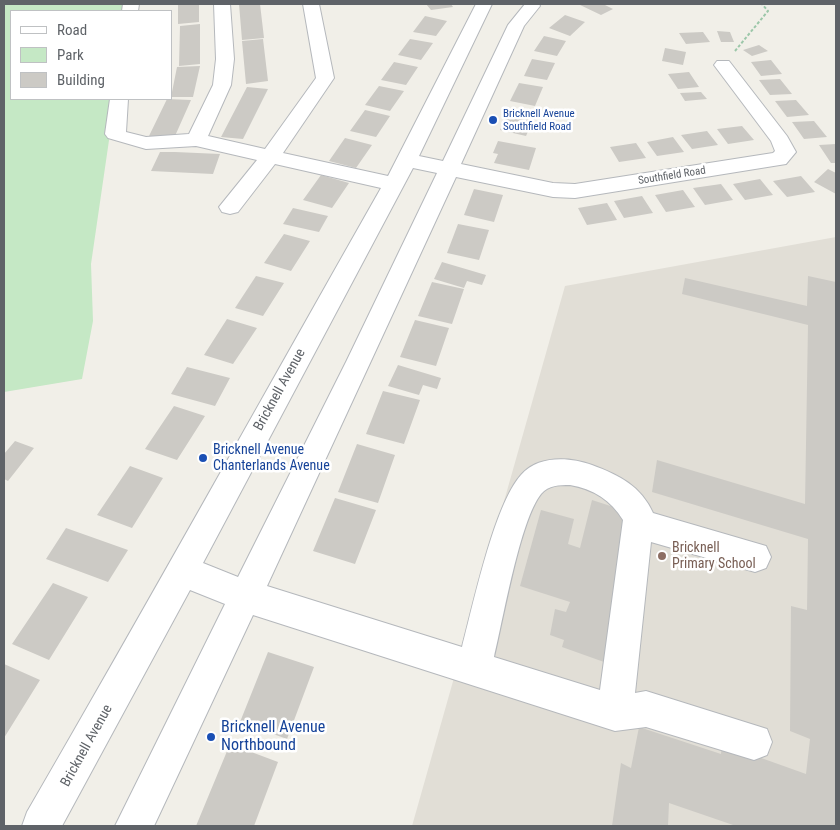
<!DOCTYPE html>
<style>
body{margin:0}
#map{position:relative;width:840px;height:830px;overflow:hidden;background:#f1efe8;font-family:"Roboto Condensed",sans-serif}
canvas{display:block}
.frame{position:absolute;inset:0;border:5px solid #5f6368;pointer-events:none}
.legend{position:absolute;left:10px;top:10px;width:162px;height:90px;box-sizing:border-box;background:#fff;border:1px solid #bfc1c3;margin:0;padding:6px 9px;list-style:none;font-size:15px;color:#5f6368}
.legend li{display:flex;align-items:center;gap:10px;height:25px}
.legend b{width:25px;border:1px solid #bfc1c3}
</style>
<div id="map">
<canvas width="840" height="830"></canvas>
<div class="frame"></div>
<ul class="legend">
<li><b style="height:6px;background:#fff"></b>Road</li>
<li><b style="height:14px;background:#c5e8c5"></b>Park</li>
<li><b style="height:14px;background:#cccac5"></b>Building</li>
</ul>
</div>
<script>
const c = document.querySelector('canvas').getContext('2d');
c.lineJoin = 'round';
function fill(path, color) {
  c.fillStyle = color;
  c.fill(path, 'evenodd');
}
function trace(path, color, width, dash) {
  c.strokeStyle = color;
  c.lineWidth = width;
  c.lineCap = dash ? 'butt' : 'round';
  c.setLineDash(dash || []);
  c.stroke(path);
}
function label(font, color, halo, rows, align = 'center') {
  c.font = font + ' "Roboto Condensed",sans-serif';
  c.lineWidth = 5;
  c.setLineDash([]);
  c.textBaseline = 'middle';
  c.strokeStyle = halo;
  c.fillStyle = color;
  for (const [text, x, y, turn = 0] of rows) {
    c.save();
    c.translate(x, y);
    c.rotate((+turn || 0) * Math.PI / 180);
    c.textAlign = isNaN(turn) ? turn : align;
    if (halo) c.strokeText(text, 0, 0);
    c.fillText(text, 0, 0);
    c.restore();
  }
}
fill(new Path2D(`
 M836,237v589h-424l153,-540z`), '#e1ded6');
fill(new Path2D(`
 M4,4h123l-1,7h-115v88h104l-24,165 2,57 -11,58 -78,13z`), '#c5e8c5');
fill(new Path2D(`
 M178,4h21v18l-21,2z
 M239,4h21l4,34 -22,2z
 M426,4h25l2,3 -22,3z
 M578,4h28l-1,1 8,4 -12,6z
 M565,15l20,7 -15,14 -21,-8z
 M425,16l22,5 -11,15 -23,-4z
 M200,24v40l-21,2 1,-40z
 M717,31l13,1 4,10h-13z
 M703,32l7,10 -24,2 -7,-11z
 M544,36l22,5 -9,15 -23,-5z
 M263,39l5,42 -22,3 -4,-43z
 M410,39l23,4 -12,17 -23,-5z
 M759,45l9,6 -16,5 -9,-6z
 M665,48l21,4 -3,13 -21,-4z
 M532,59l23,4 -8,17 -23,-4z
 M771,60l11,14 -21,2 -10,-14z
 M394,62l24,5 -12,18 -25,-5z
 M200,66l-7,31h-22l6,-30z
 M689,72l10,15 -21,2 -10,-15z
 M780,79l12,15 -22,1 -11,-15z
 M519,83l24,4 -8,19 -25,-5z
 M379,86l25,5 -14,20 -25,-6z
 M247,87l21,2 -25,50 -22,-2z
 M701,92l6,7 -22,2 -5,-8z
 M167,99l24,1 -16,36h-26z
 M796,100l13,15 -22,2 -12,-16z
 M365,110l25,6 -14,21 -26,-6z
 M510,110l25,6 -9,20 -26,-6z
 M814,121l13,16 -23,2 -12,-17z
 M742,126l12,14 -26,4 -11,-15z
 M707,131l11,14 -26,4 -11,-14z
 M673,137l11,15 -27,4 -10,-14z
 M345,138l27,7 -16,23 -27,-7z
 M498,141l38,7 -7,22 -35,-7 4,-9 -5,-1z
 M636,143l10,15 -27,4 -9,-15z
 M836,144v19h-5l-12,-18z
 M160,152h15l45,2 -7,20 -62,-3z
 M828,169l8,4v21l-22,-12z
 M321,175l28,8 -17,25 -29,-8z
 M801,176l14,16 -28,5 -14,-16z
 M760,179l13,16 -28,5 -12,-16z
 M721,184l12,16 -28,5 -12,-17z
 M474,189l29,6 -9,27 -30,-7z
 M683,190l12,17 -29,5 -11,-17z
 M642,196l11,17 -29,5 -10,-17z
 M607,203l10,17 -30,5 -9,-17z
 M293,208l35,8 -9,16 -36,-8z
 M458,224l31,6 -10,30 -32,-7z
 M284,234l26,7 -19,30 -27,-8z
 M442,262l44,13 -4,10 -15,-4 -3,7 -30,-9z
 M256,276l28,7 -21,33 -28,-8z
 M808,276l28,6v544h-100l-67,-23 -1,23h-56l9,-63 10,5 8,-41 82,27 1,-10 84,30 4,-35 -20,-8 1,-125 16,4 1,-71 -156,-47 5,-32 148,44 3,-179 -126,-31 3,-16 122,28z
 M432,282l32,7 -12,35 -34,-8z
 M227,319l30,9 -24,36 -29,-9z
 M415,320l34,8 -13,38 -36,-9z
 M398,365l43,13 -4,11 -14,-4 -4,10 -31,-9z
 M187,367l43,11 -15,28 -44,-12z
 M383,391l37,9 -16,44 -38,-10z
 M174,406l31,10 -28,44 -32,-11z
 M15,441l19,7 -26,33 -4,-2v-25z
 M357,444l38,11 -17,48 -40,-11z
 M130,466l33,12 -31,50 -35,-13z
 M335,498l41,12 -21,54 -42,-13z
 M592,500l40,13 -28,149 -42,-15 2,-7 -14,-5 5,-26 11,3 4,-10 -50,-16 21,-76 33,9 -6,25 12,4z
 M66,528l62,22 -20,32 -62,-23z
 M53,583l35,14 -39,63 -37,-16z
 M268,652l46,15 -27,72 -47,-17z
 M4,664l36,16 -36,58z
 M230,744l48,18 -24,64h-58z`), '#cccac5');
const minor = new Path2D(`
 M123,4h16l-1,7h-16z
 M214,4h16l4,55 -3,26 -23,51 57,13 51,-71 -13,-74h16l15,74 -51,75 105,23 88,-172h16l-73,152 24,5 65,-136 17,-21h14l1,2 -16,20 -63,138 92,19 22,1 198,-31 2,-2 -4,-10 -57,-76 3,-4h12l58,75 9,16 -10,12 -211,34 -22,-1 -97,-20 -189,409 195,61c11,-41 32,-142 59,-172 17,-20 49,-18 71,-10 27,10 49,21 61,48l113,33 5,11 -5,11 -11,4 -104,-30 -16,151 11,-2 121,38 5,13 -5,13 -13,5 -108,-33 -31,4 -362,-116 -99,211h-39l110,-222 -35,-14 -128,236h-40l5,-14c120,-207 236,-416 354,-624l-106,-24 -37,48 -8,2 -8,-2 -3,-5 38,-47 -61,-14 -50,3 -38,-11 -3,-4 5,-35h18l-2,33 20,5 43,-3 24,-49 3,-26zM413,168l24,5 -91,189 -108,215 -35,-14zM570,485c23,4 41,15 53,35l-23,170 -106,-33c9,-37 26,-137 47,-163 8,-9 18,-9 29,-9z`);
trace(minor, '#b5b8bc', 2);
trace(new Path2D(`
 M735,51l33,-40 -6,-7`), '#9cc7a9', 2, [3, 2]);
fill(minor, '#fff');
for (const [x, y, r, color] of [
 [493,120,5,"#1a4fb4"],
 [203,458,5,"#1a4fb4"],
 [662,556,5,"#8d6e63"],
 [211,737,5,"#1a4fb4"]
]) {
  const dot = new Path2D();
  dot.arc(x, y, r, 0, 2 * Math.PI);
  c.fillStyle = color;
  c.fill(dot);
  trace(dot, '#fff', 2);
}
label('11px', '#164399', '#fff', [
 ["Bricknell Avenue",503,114],
 ["Southfield Road",503,127]
], 'left');
label('11px', '#5f6368', '#fff', [
 ["Southfield Road",672,176,-9]
]);
label('14px', '#5f6368', '#fff', [
 ["Bricknell Avenue",280,390,-61],
 ["Bricknell Avenue",87,746,-61]
]);
label('14px', '#164399', '#fff', [
 ["Bricknell Avenue",213,450],
 ["Chanterlands Avenue",213,466]
], 'left');
label('14px', '#785e54', '#fff', [
 ["Bricknell",672,548],
 ["Primary School",672,564]
], 'left');
label('16px', '#164399', '#fff', [
 ["Bricknell Avenue",221,728],
 ["Northbound",221,746]
], 'left');
</script>
